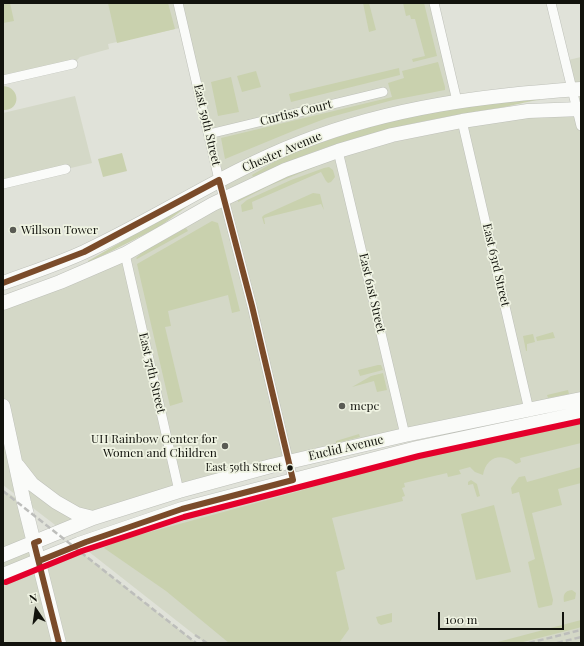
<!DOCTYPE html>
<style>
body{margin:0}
#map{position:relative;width:584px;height:646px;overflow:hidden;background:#e0e2d9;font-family:"Playfair Display",serif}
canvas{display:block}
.frame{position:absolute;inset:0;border:4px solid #12130d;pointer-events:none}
.north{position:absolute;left:16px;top:590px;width:40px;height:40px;-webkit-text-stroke:3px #eff3e2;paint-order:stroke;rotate:347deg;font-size:11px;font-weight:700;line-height:16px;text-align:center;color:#12130d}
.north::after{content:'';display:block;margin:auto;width:14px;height:18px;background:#12130d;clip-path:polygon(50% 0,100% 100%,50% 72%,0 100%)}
.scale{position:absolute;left:438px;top:612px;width:126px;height:18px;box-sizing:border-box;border:2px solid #12130d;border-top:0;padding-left:5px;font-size:12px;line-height:14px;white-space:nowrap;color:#12130d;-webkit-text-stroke:3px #eff3e2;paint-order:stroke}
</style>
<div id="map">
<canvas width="584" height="646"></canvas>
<div class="frame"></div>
<div class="north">N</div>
<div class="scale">100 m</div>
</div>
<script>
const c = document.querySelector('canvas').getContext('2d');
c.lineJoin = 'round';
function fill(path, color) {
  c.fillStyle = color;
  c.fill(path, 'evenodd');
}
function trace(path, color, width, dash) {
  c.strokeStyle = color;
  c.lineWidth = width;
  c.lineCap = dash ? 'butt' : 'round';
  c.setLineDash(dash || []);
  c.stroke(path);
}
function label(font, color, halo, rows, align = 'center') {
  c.font = font + ' "Playfair Display",serif';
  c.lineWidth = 3.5;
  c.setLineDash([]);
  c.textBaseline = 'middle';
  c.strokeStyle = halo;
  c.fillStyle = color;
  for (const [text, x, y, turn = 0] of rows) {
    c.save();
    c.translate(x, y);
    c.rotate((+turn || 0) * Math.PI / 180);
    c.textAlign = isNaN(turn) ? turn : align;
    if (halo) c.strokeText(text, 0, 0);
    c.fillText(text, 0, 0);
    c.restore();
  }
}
fill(new Path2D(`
 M3,3h431l28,117 115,-11 -13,-48 17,-4v342l-176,36 -342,96 -60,-46v-182l22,-8 199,-96 -40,-172 -76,17 1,5 -29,8 -7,7 -70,16z
 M75,96l17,67 -89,21v-71z
 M581,413v230h-376l-126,-99 103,-35z
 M3,490l21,13 15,57 34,-14 123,97h-193z`), '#d4d8c7');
fill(new Path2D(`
 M3,3h7l4,18 -11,2z
 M108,3h60l7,26 -58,14z
 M363,3h6l7,27 -7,2z
 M403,3h21l13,53 -24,6 -1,-3 13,-3 -10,-37h-4l-1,-4 -4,1z
 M438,62l7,25v3l-52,10 -66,18 -34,13 -68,28 -4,-21 171,-41 -4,-14 16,-5 -2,-7z
 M399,68l1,7 -109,27 -2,-8z
 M256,71l5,16 -19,5 -5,-16z
 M231,77l8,35 -21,4 -7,-34z
 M3,86c18,1 18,25 0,24z
 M540,98v2c-14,1 -27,6 -41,8 -88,13 -165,31 -246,69l-1,-2 34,-20 14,-5 43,-15 34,-10 32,-8 61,-11z
 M122,153l5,18 -24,6 -5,-18z
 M327,162l-58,24 -31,16v-2c9,-8 76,-36 89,-38z
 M329,167l4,3 2,7 -4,5 -3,1 -2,-2 -5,-9 -69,30 1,7 -11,3 -1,-7 6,-5 44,-20 33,-12z
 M313,193l7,1 4,16 -3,-6 -57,14 1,6h-1l-2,-7 2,-2z
 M192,203l-33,24 -71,36v-2l61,-35z
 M212,221l6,2 22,88 -8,2 -4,-18 -60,16 3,15 -6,1 18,75 -13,4 -33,-142z
 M186,228l2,3 -51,28 -1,-1 8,-7z
 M553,332l2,6 -18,3 -1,-4z
 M533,334l2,8 -8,2v7h-1l-3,-15z
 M378,365h3l2,5 -23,6 -2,-6z
 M383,373l4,17 -10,2 -3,-11 -22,6 19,-11z
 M568,390l1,4 -21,4 -1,-3z
 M581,424v19l-61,15 1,4 -5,2c-13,-12 -30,-8 -33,11l-8,-3 -5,-5 -11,3 2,4 -13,3 -1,-4 -43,10 1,4 -3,1 3,8 -3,1 1,4 -71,17 13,51 -9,3 13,57 -10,14h-110l-63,-52 -62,-43 13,-7 183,-50 54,-18 79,-19z
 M359,434l1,3 -24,6v-2z
 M581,467v16l-23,6 4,16 -30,8 21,87 -1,5 -13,3 -1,-1 -10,-45 7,-3 -16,-67 -7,2 -1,-6 8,-11 6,-1 2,6z
 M471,480l6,4 3,12 -3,1 -4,-13 -5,1v-3z
 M494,505l17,67 -35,8 -15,-66z
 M572,590l4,3 -1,6 -11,3c-1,-7 0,-11 8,-12z
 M392,613v9l-11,3 -3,-2 -2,-6z
 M581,620v7l-3,1 -59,15h-25z`), '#c9d1ae');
const street = new Path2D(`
 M178,3l41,177 33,126 41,174
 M434,3l23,98
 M551,3l30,123
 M3,80l70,-16
 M462,121l67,289
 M209,134l174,-42
 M338,151l67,284
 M3,184l63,-15
 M125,254l54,237`);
const primary = new Path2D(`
 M3,283c27,-10 55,-19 81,-31 74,-34 142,-81 218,-110 90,-35 184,-47 279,-53
 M3,303l57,-21 65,-28 88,-50 72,-34 53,-19 54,-16 70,-14 66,-10 53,-2
 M3,406l21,97 35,140
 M18,466l14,18 24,18 21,12 16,4
 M3,555l90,-37 86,-27 92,-25 134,-31 176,-36
 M3,575l76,-31 103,-35 235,-61 164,-35`);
trace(street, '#bec0b9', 10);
trace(primary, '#bec0b9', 15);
trace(street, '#fafbf9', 9);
trace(primary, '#fafbf9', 14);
trace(new Path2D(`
 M3,491l193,152
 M195,635l12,8
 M529,643l52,-13
 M557,643l24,-6`), '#bdbebb', 2.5, [6, 3]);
trace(new Path2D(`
 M3,283l81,-31 135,-72 33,126 41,174 -111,29 -96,33 -47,19
 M39,541l-5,2 25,100`), '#7a4b2a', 6);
trace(new Path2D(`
 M6,582l76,-31 102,-34 235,-61 162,-35`), '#e4002b', 6);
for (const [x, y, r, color] of [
 [13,230,4,"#5a5b54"],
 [342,406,4,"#5a5b54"],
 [225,446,4,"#5a5b54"],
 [290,468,3.5,"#12130d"]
]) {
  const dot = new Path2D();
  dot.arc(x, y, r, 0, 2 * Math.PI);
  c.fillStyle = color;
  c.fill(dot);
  trace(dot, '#eff3e2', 1.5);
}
label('11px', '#12130d', '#eff3e2', [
 ["East 59th Street",282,468]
], 'right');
label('12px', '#12130d', '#eff3e2', [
 ["Curtiss Court",296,113,-14],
 ["East 59th Street",207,125,77],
 ["Chester Avenue",282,152,-23],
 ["East 63rd Street",496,265,77],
 ["East 61st Street",372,293,77],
 ["East 57th Street",152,373,77],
 ["Euclid Avenue",346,448,-13]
]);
label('12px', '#12130d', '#eff3e2', [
 ["Willson Tower",21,230],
 ["mcpc",350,406],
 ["UH Rainbow Center for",217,439,"right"],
 ["Women and Children",217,453,"right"]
], 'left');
</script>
